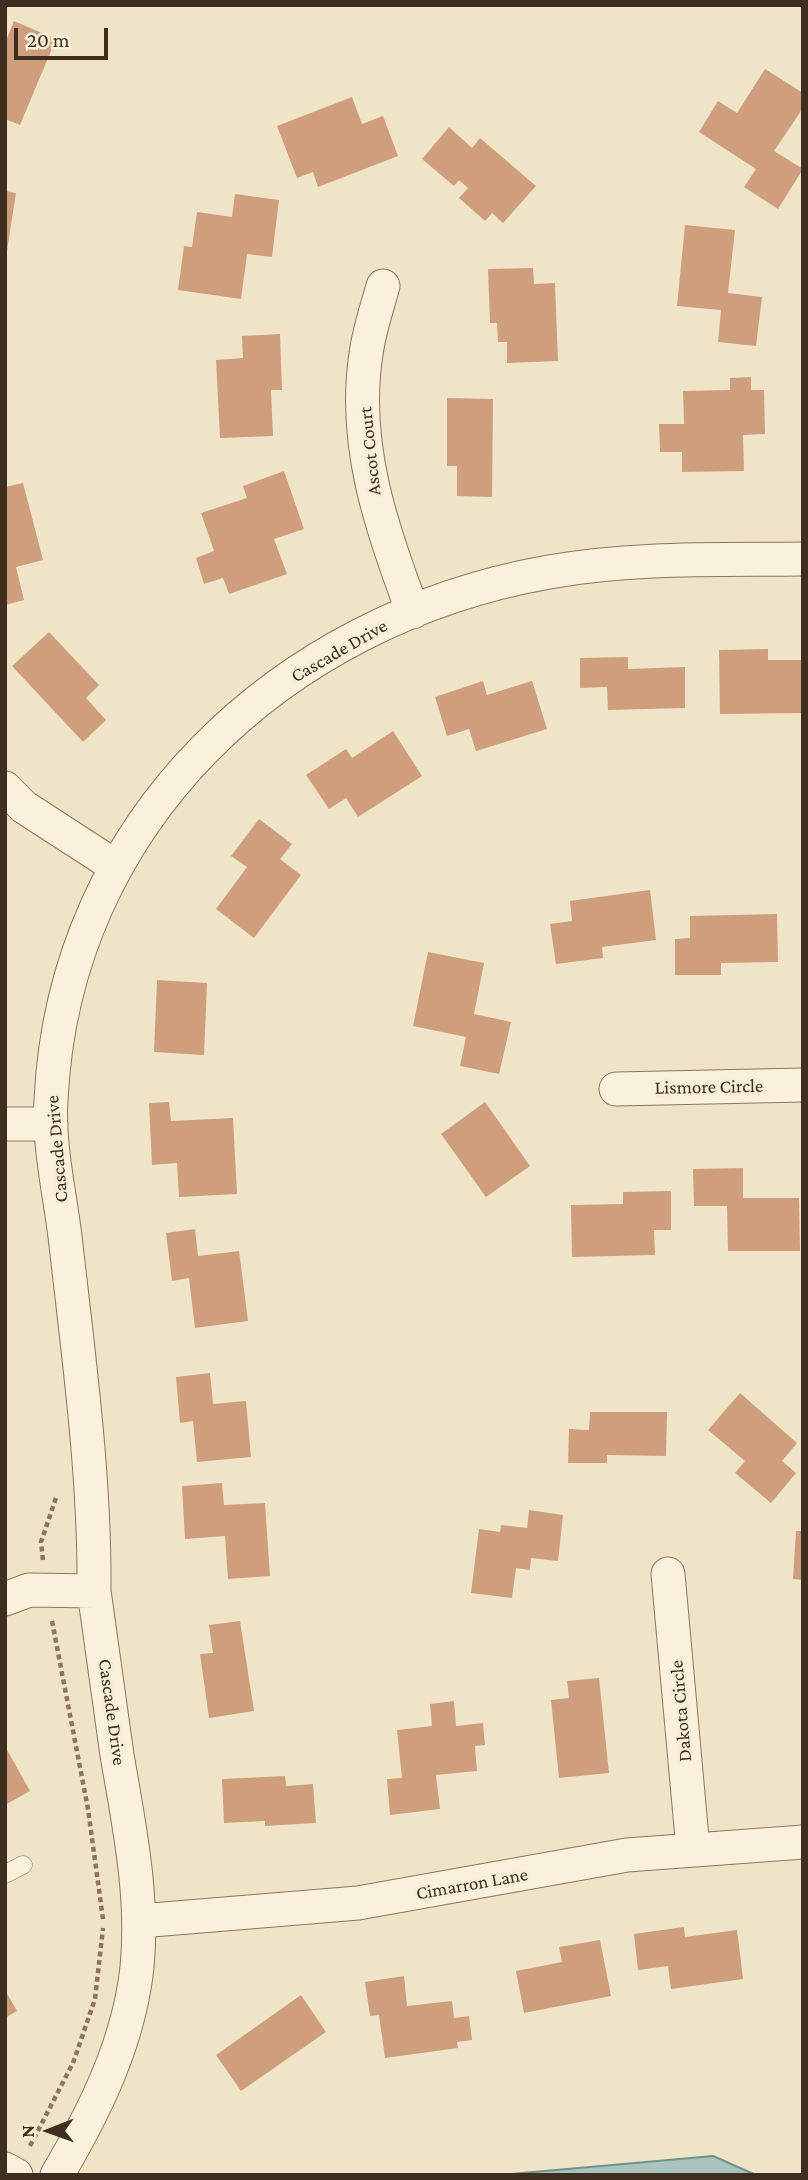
<!DOCTYPE html>
<style>
body{margin:0}
#map{position:relative;width:808px;height:2180px;overflow:hidden;background:#f0e4c8;font-family:"Crimson Pro",serif}
canvas{display:block}
.frame{position:absolute;inset:0;border:7px solid #3d2e20;pointer-events:none}
.north{position:absolute;left:14px;top:2096px;width:70px;height:70px;-webkit-text-stroke:5px #f7eed8;paint-order:stroke;rotate:269deg;font-size:19px;font-weight:700;line-height:28px;text-align:center;color:#3d2e20}
.north::after{content:'';display:block;margin:auto;width:24px;height:32px;background:#3d2e20;clip-path:polygon(50% 0,100% 100%,50% 72%,0 100%)}
.scale{position:absolute;left:14px;top:28px;width:94px;height:32px;box-sizing:border-box;border:4px solid #3d2e20;border-top:0;padding-left:9px;font-size:21px;line-height:24px;white-space:nowrap;color:#3d2e20;-webkit-text-stroke:5px #f7eed8;paint-order:stroke}
</style>
<div id="map">
<canvas width="808" height="2180"></canvas>
<div class="frame"></div>
<div class="north">N</div>
<div class="scale">20 m</div>
</div>
<script>
const c = document.querySelector('canvas').getContext('2d');
c.lineJoin = 'round';
function fill(path, color) {
  c.fillStyle = color;
  c.fill(path, 'evenodd');
}
function trace(path, color, width, dash) {
  c.strokeStyle = color;
  c.lineWidth = width;
  c.lineCap = dash ? 'butt' : 'round';
  c.setLineDash(dash || []);
  c.stroke(path);
}
function label(font, color, halo, rows, align = 'center') {
  c.font = font + ' "Crimson Pro",serif';
  c.lineWidth = 6;
  c.setLineDash([]);
  c.textBaseline = 'middle';
  c.strokeStyle = halo;
  c.fillStyle = color;
  for (const [text, x, y, turn = 0] of rows) {
    c.save();
    c.translate(x, y);
    c.rotate((+turn || 0) * Math.PI / 180);
    c.textAlign = isNaN(turn) ? turn : align;
    if (halo) c.strokeText(text, 0, 0);
    c.fillText(text, 0, 0);
    c.restore();
  }
}
const water = new Path2D(`
 M713,2156l43,19h-256z`);
fill(water, '#a9c4bc');
trace(water, '#6f938a', 2);
fill(new Path2D(`
 M14,21l42,18 -36,86 -15,-6v-76z
 M765,69l38,24v15l-29,43 29,18 -25,40 -34,-22 12,-18 -57,-37 19,-31 19,12z
 M352,97l10,27 21,-8 15,40 -80,31 -5,-15 -16,6 -20,-52z
 M449,127l23,21 8,-10 56,48 -33,37 -11,-10 -7,8 -26,-23 9,-10 -9,-8 -5,6 -32,-27z
 M5,191l11,2 -9,58h-2z
 M235,194l44,6 -7,57 -25,-3 -6,45 -63,-9 6,-44 8,1 5,-35 35,5z
 M685,225l50,5 -7,63 34,4 -6,49 -38,-4 3,-32 -44,-4z
 M533,268l1,16 21,-1 3,78 -51,2v-21h-9l-1,-19h-7l-2,-54z
 M280,334l2,56h-11l2,46 -53,2 -4,-78 27,-2 -1,-22z
 M751,377v13h13l1,44 -22,1 1,36 -62,1v-20h-22l-1,-28h25l-1,-33 47,-1v-12z
 M447,398l46,1 -1,98 -35,-1v-30h-10z
 M284,471l20,58 -30,10 13,35 -58,20 -6,-16 -19,6 -8,-26 18,-7 -13,-38 46,-15 -4,-12z
 M23,483l20,77 -27,7 8,33 -19,5v-118z
 M49,632l50,53 -13,13 20,22 -23,22 -71,-76z
 M768,649v11h35v53l-83,1 -1,-64z
 M628,657v12l57,-2v41l-77,2 -1,-23 -27,1v-30z
 M483,681l4,14 45,-14 15,48 -71,22 -7,-22 -22,7 -12,-39z
 M393,731l29,45 -64,41 -12,-19 -17,11 -23,-34 40,-26 6,9z
 M259,819l33,25 -12,15 21,16 -47,63 -38,-29 31,-42 -16,-11z
 M650,890l6,50 -54,7 1,11 -47,6 -6,-40 22,-3 -2,-20z
 M777,914l1,48 -57,1v12h-46v-36l15,-1v-22z
 M428,952l56,11 -10,51 37,8 -12,52 -39,-8 6,-29 -53,-11z
 M157,980l50,3 -3,72 -50,-3z
 M169,1102l2,19 62,-3 4,76 -58,3 -2,-34 -25,2 -3,-62z
 M485,1102l45,64 -44,31 -45,-63z
 M743,1168v30h56l1,53h-72l-1,-45h-33l-1,-37z
 M671,1191v39h-17l1,25 -83,2 -1,-52 52,-1v-12z
 M195,1229l3,27 41,-5 9,70 -53,7 -6,-50 -17,3 -6,-48z
 M210,1373l3,31 33,-3 5,56 -54,5 -4,-41 -13,2 -4,-46z
 M740,1393l57,50 -15,18 14,12 -25,30 -36,-30 10,-12 -37,-31z
 M590,1412h77l-1,44 -59,-1v8h-39l1,-34 20,1z
 M222,1483l2,22 41,-2 5,73 -42,3 -3,-43 -40,3 -3,-53z
 M529,1510l34,5 -5,46 -27,-3 -1,12 -14,-2 -4,30 -41,-5 8,-64 21,3 1,-7 26,3z
 M796,1531h7v49l-10,-1z
 M240,1621l14,90 -45,7 -9,-64 13,-1 -4,-28z
 M599,1678l10,95 -50,5 -8,-78 18,-2 -2,-17z
 M454,1701l2,25 27,-3 2,22 -10,1 2,25 -41,4 4,34 -50,6 -3,-36 15,-1 -5,-48 35,-4 -2,-22z
 M5,1746l25,45 -25,14z
 M285,1776l1,10 27,-2 3,39 -51,3v-5l-41,2 -2,-44z
 M684,1927l1,10 52,-7 6,49 -72,10 -3,-23 -30,4 -4,-36z
 M600,1940l11,56 -87,17 -8,-42 46,-9 -3,-15z
 M404,1976l3,30 45,-5 2,17 15,-2 3,24 -15,2 1,6 -73,10 -6,-43 -9,1 -5,-34z
 M5,1990l12,21 -12,7z
 M301,1995l25,37 -85,59 -25,-36z`), '#cf9f7d');
const service = new Path2D(`
 M5,1874l18,-9`);
const minor = new Path2D(`
 M383,286c-6,22 -14,45 -17,68 -14,90 16,176 47,258
 M5,788l19,19 91,59
 M616,1089l187,-4
 M5,1124h46
 M668,1574l25,275
 M5,1599l24,-9 65,1
 M140,1921l218,-18 269,-48 176,-13
 M5,2169l11,6
 M57,2175c38,-64 72,-133 80,-208 7,-71 -8,-142 -20,-212 -8,-55 -15,-109 -23,-164 1,-115 -15,-231 -28,-346 -5,-47 -18,-98 -15,-145 13,-279 231,-481 498,-528 83,-15 169,-12 254,-13`);
trace(service, '#8d765c', 19);
trace(minor, '#8d765c', 35);
trace(new Path2D(`
 M43,1560l-2,-18 16,-47
 M52,1621l36,188 15,110
 M30,2146l43,-83 22,-64 8,-71`), '#8d765c', 4.5, [5, 3.5]);
trace(service, '#faf1dc', 18);
trace(minor, '#faf1dc', 33);
label('19px', '#3d2e20', '#f7eed8', [
 ["Ascot Court",370,451,-96],
 ["Cascade Drive",339,651,-30],
 ["Lismore Circle",709,1087,-1],
 ["Cascade Drive",57,1149,-95],
 ["Dakota Circle",681,1711,-95],
 ["Cascade Drive",112,1712,82],
 ["Cimarron Lane",472,1884,-10]
]);
</script>
